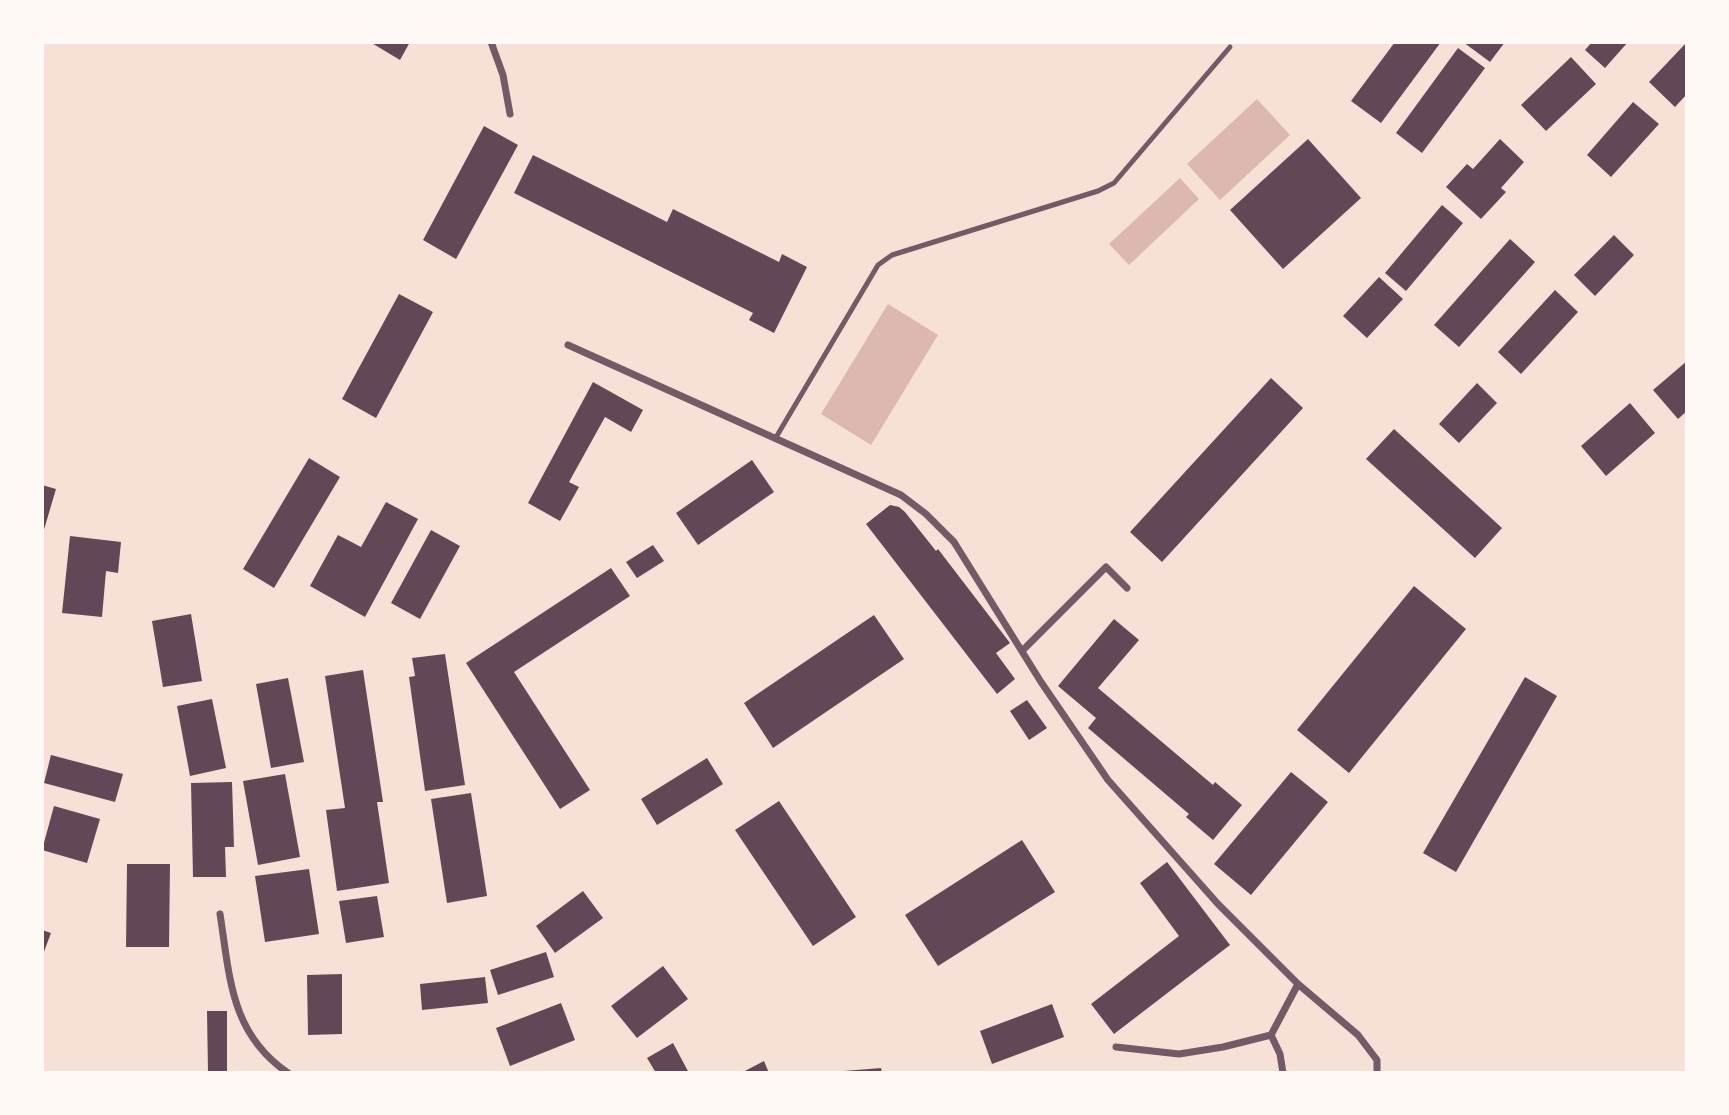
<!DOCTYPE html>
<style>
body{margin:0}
#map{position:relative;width:1729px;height:1115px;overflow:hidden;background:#f7e1d7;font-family:"Varela Round",sans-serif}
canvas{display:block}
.frame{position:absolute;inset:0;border:44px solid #fffaf5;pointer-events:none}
</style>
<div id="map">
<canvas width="1729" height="1115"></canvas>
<div class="frame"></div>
</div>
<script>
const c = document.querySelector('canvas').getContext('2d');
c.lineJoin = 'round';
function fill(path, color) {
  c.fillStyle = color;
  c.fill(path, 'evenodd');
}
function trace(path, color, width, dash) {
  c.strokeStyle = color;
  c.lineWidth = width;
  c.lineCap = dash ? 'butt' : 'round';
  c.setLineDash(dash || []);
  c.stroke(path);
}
fill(new Path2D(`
 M1257,99l33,36 -70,65 -33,-36z
 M1180,178l19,21 -70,66 -20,-21z
 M888,304l50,31 -67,110 -50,-31z`), '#dcb8b0');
fill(new Path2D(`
 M370,42h40l-10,18z
 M1395,42h46l-60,81 -30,-22z
 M1463,42h42l-15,20z
 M1592,42h36l-23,26 -20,-18z
 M1687,42v52l-12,13 -26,-25z
 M1458,48l27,20 -63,85 -26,-20z
 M1571,57l25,27 -50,47 -25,-26z
 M1633,102l26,22 -48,53 -24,-22z
 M484,126l34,19 -62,114 -33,-19z
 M1308,139l53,59 -78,71 -53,-59z
 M1500,139l24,23 -23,26 5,4 -25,27 -35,-32 21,-23 6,5z
 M533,155l134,67 6,-13 106,53 3,-8 25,13 -33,66 -25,-13 4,-7 -239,-120z
 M1442,205l21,18 -57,68 -21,-18z
 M1614,235l20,20 -39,41 -21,-21z
 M1510,239l25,23 -76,85 -25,-22z
 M1379,277l24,22 -36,39 -24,-22z
 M1555,290l23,22 -57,62 -23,-22z
 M399,294l34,18 -57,106 -34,-19z
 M1687,361v50l-9,8 -25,-29z
 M1271,378l32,30 -141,154 -32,-30z
 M593,382l50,28 -12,22 -26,-15 -36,65 10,5 -19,34 -32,-18z
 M1477,383l20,20 -38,40 -20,-19z
 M1630,403l25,30 -49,43 -25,-30z
 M1394,429l108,99 -27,30 -109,-99z
 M309,458l31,19 -66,111 -31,-19z
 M752,460l22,32 -76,53 -22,-32z
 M42,485l14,4 -13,44h-1z
 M386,502l32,17 -53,98 -55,-31 28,-51 23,12z
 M890,505l9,2 6,5 31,39 2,-2 72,94 -14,10 19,26 -18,15 -131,-170z
 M431,530l29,16 -40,73 -29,-16z
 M70,536l51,6 -3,31 -12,-2 -4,46 -40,-4z
 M653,545l11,16 -27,17 -11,-16z
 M611,568l19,28 -116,76 76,118 -30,19 -94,-146z
 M1414,586l52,43 -117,144 -52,-43z
 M191,614l11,67 -39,6 -11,-66z
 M874,615l30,44 -131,89 -29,-45z
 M1114,619l25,21 -41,48 115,97 2,-3 27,23 -29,35 -27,-23 3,-3 -101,-86 8,-10 -38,-32z
 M445,654l20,131 -40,6 -16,-114 6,-1 -3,-18z
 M363,670l20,132h-6l12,81 -52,8 -11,-81 19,-2 -20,-132z
 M1525,677l32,19 -101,176 -33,-19z
 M288,678l16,84 -33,6 -15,-84z
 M212,699l14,69 -36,8 -13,-70z
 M1027,700l20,28 -18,12 -19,-29z
 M51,755l72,19 -8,28 -71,-19z
 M707,758l16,26 -66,41 -16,-26z
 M1291,772l37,30 -77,93 -37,-31z
 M285,774l15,83 -42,8 -15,-84z
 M232,782l2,65h-9l1,30h-33l-2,-94z
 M471,793l16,103 -40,7 -16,-104z
 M779,801l77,116 -43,29 -78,-116z
 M54,806l46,13 -13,44 -45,-13z
 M1022,840l33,52 -117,74 -33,-51z
 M1167,862l63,83 -116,89 -23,-30 88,-68 -39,-53z
 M127,864h43l-1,83h-43z
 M309,869l10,65 -54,8 -10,-66z
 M583,891l20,27 -48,35 -19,-27z
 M377,896l7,41 -38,6 -7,-42z
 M42,930l9,3 -9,24z
 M546,952l8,25 -56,18 -8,-25z
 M663,966l25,33 -51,39 -26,-32z
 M342,974v60l-34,1 -1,-60z
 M485,977l3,26 -66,7 -2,-26z
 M561,1003l14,37 -65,26 -14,-38z
 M1052,1004l12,33 -72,27 -12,-33z
 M207,1011h20v61l-19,1z
 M673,1043l16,30h-33l-9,-15z
 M764,1061l5,12h-28z
 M881,1068l1,5h-38v-2z`), '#644757');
trace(new Path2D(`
 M775,439l103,-174 14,-10 206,-64 16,-8 116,-136`), '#755966', 5);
trace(new Path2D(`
 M491,42l12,33 7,39
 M568,345l333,150 25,19 28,28 87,140 67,98 110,124 80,80 60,51 19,25v13
 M1023,650l83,-83 21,21
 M220,914c10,63 10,119 68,159
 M1116,1047l63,7 44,-7 48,-12
 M1283,1073l-3,-19 -9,-19 27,-51`), '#755966', 7);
</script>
